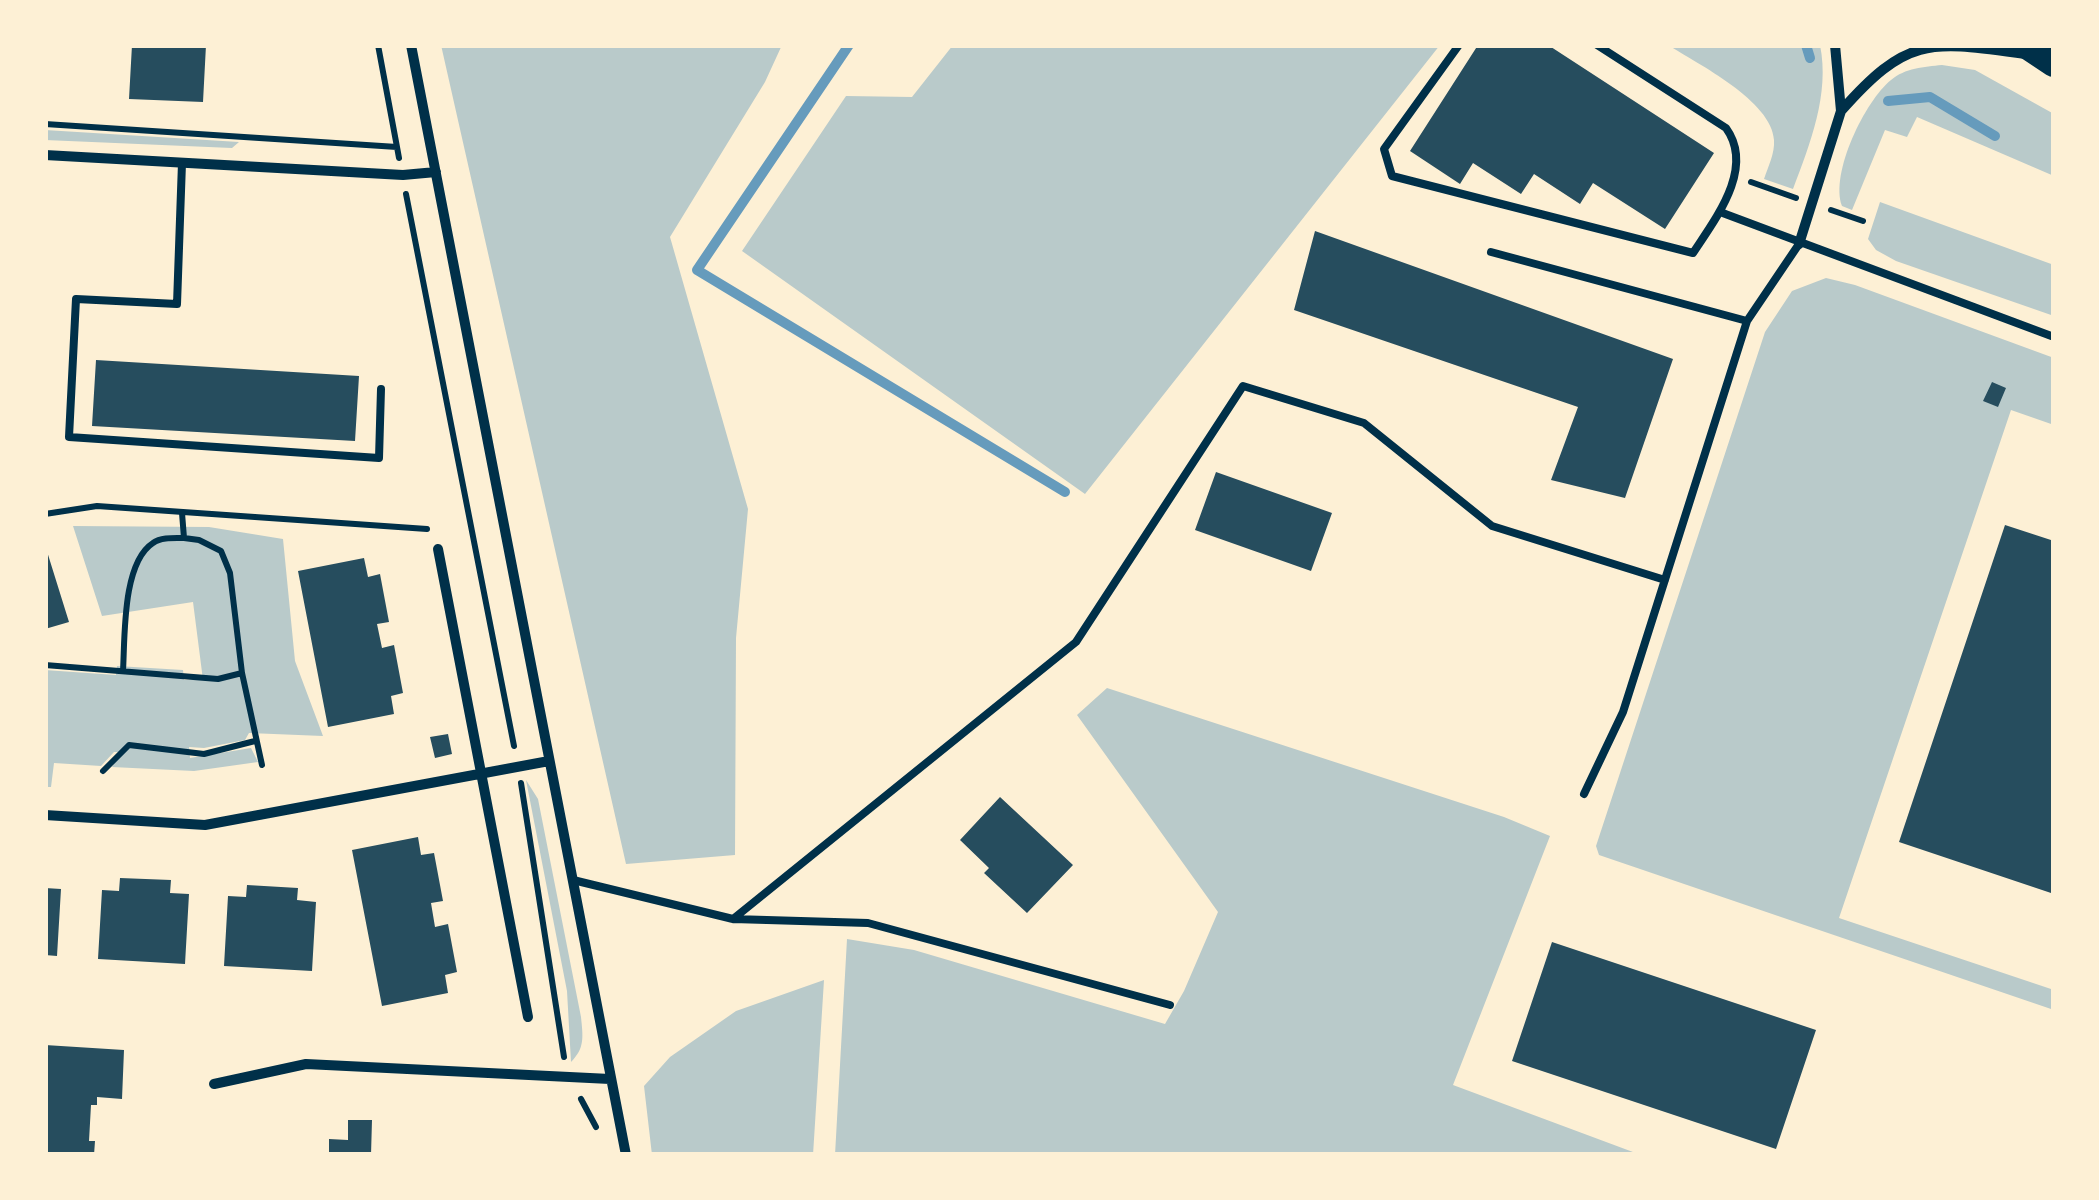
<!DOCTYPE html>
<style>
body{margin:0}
#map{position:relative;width:2099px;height:1200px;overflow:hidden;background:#fdf0d5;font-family:Lora,serif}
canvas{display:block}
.frame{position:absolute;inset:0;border:48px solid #fdf0d5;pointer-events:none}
</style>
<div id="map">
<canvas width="2099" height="1200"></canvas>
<div class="frame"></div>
</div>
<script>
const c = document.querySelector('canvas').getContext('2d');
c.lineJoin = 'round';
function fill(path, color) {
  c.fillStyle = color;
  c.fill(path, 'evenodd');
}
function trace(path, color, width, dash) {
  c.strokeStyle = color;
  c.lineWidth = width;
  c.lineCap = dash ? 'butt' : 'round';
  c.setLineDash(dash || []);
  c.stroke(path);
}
fill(new Path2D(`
 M441,45h341l-17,37 -95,155 78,272 -12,129 -1,217 -109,9z
 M953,45h487l-355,449 -343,-243 104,-155 66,1z
 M1668,45h152c10,49 -10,99 -27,144l-29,-10c4,-12 11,-26 10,-39 -2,-39 -76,-76 -106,-95z
 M1942,65l33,5 79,44v62l-137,-59 -10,20 -22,-7 -33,80 -10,-4c-12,-33 23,-105 49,-126 14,-12 33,-13 51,-15z
 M45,130l194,12 -7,6 -187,-8z
 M1880,202l174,63v51l-158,-55 -20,-11 -8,-11z
 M1826,278l29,7 199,73v67l-43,-15 -172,508 215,72v20l-455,-155 -3,-9 169,-514 27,-41z
 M73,526l136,1 74,12 12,122 28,75 -74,-3 -4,7 -41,8 -15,-1 1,11 61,-10 7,14 -64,9 -82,-4 8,-15h-6l-13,14 -47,-3 -3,24h-6v-117l71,5 1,-9 66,4 1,10h19l-10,-78 -91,14z
 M1107,688l397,129 46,19 -97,249 188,70h-806l12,-216 67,11 251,74 19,-33 34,-79 -141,-197z
 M526,780l12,19 43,218c2,20 4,31 -10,45l-4,-71z
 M824,980l-11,175h-161l-8,-69 26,-29 66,-46z`), '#b9caca');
trace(new Path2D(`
 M849,45l-152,225 368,222
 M1806,45l4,13
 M1888,101l42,-4 65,39`), '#669bbc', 10);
fill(new Path2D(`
 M132,45h74l-3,57 -74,-3z
 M1478,45h70l166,108 -49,76 -72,-46 -13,21 -46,-30 -13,20 -48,-31 -13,21 -50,-33z
 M1315,231l358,128 -48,139 -74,-18 27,-73 -284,-97z
 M96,360l263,16 -4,65 -263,-15z
 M1992,382l14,6 -8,19 -15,-6z
 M1216,472l116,41 -21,58 -116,-41z
 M2005,525l49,16v353l-155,-52z
 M45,545l24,77 -24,7z
 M364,558l4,19 12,-3 9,48 -12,2 5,24 12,-3 9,48 -12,3 3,18 -66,13 -30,-156z
 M448,734l4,20 -17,4 -5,-21z
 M1000,797l73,68 -46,48 -43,-40 5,-5 -29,-28z
 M418,837l3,18 13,-2 9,48 -12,2 4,24 13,-3 9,48 -12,3 3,18 -66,13 -30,-156z
 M120,878l51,2 -1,13 19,1 -4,70 -87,-5 4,-69 17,1z
 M247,885l51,3 -1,12 19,2 -4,69 -88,-5 4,-70 18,1z
 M45,888l16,1 -4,67 -12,-1z
 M1552,942l264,88 -40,119 -264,-88z
 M45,1045l79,5 -2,49 -25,-2v8h-6l-2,36h6l-1,14h-49z
 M348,1120h24l-1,35h-42v-16l19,1z`), '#264d5e');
trace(new Path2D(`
 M378,45l19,102
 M45,124l352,23 2,11
 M1751,182l45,16
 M406,194l108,552
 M1831,210l32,11
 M182,513l2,25 15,2 22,11 9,22 12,100 20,92
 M45,514l52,-8 330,23
 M45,665l173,14 24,-6
 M123,671c2,-33 -1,-108 30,-128 8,-6 21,-5 31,-5
 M103,771l26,-26 75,9 51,-13
 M521,783l43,274
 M581,1099l15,28`), '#003049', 6);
trace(new Path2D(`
 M1459,45l-75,104 8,27 301,77c23,-35 62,-85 33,-125l-129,-83
 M182,163l-5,141 -101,-5 -7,138 310,21 2,-69
 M1720,212l334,125
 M1491,252l256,69
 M1584,794l39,-82 124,-391 52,-77
 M573,880l160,39 135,4 302,82
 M733,919l343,-277 167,-256 121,37 128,103 173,54`), '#003049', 8);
trace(new Path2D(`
 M411,45l215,1110
 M1841,111c67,-76 89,-70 185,-57
 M45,155l358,20 33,-3
 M1799,244l42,-133 -6,-66
 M438,549l90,468
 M45,815l160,10 344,-64
 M214,1084l92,-20 304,15`), '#003049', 10);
trace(new Path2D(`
 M2027,45l27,18`), '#003049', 28);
</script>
